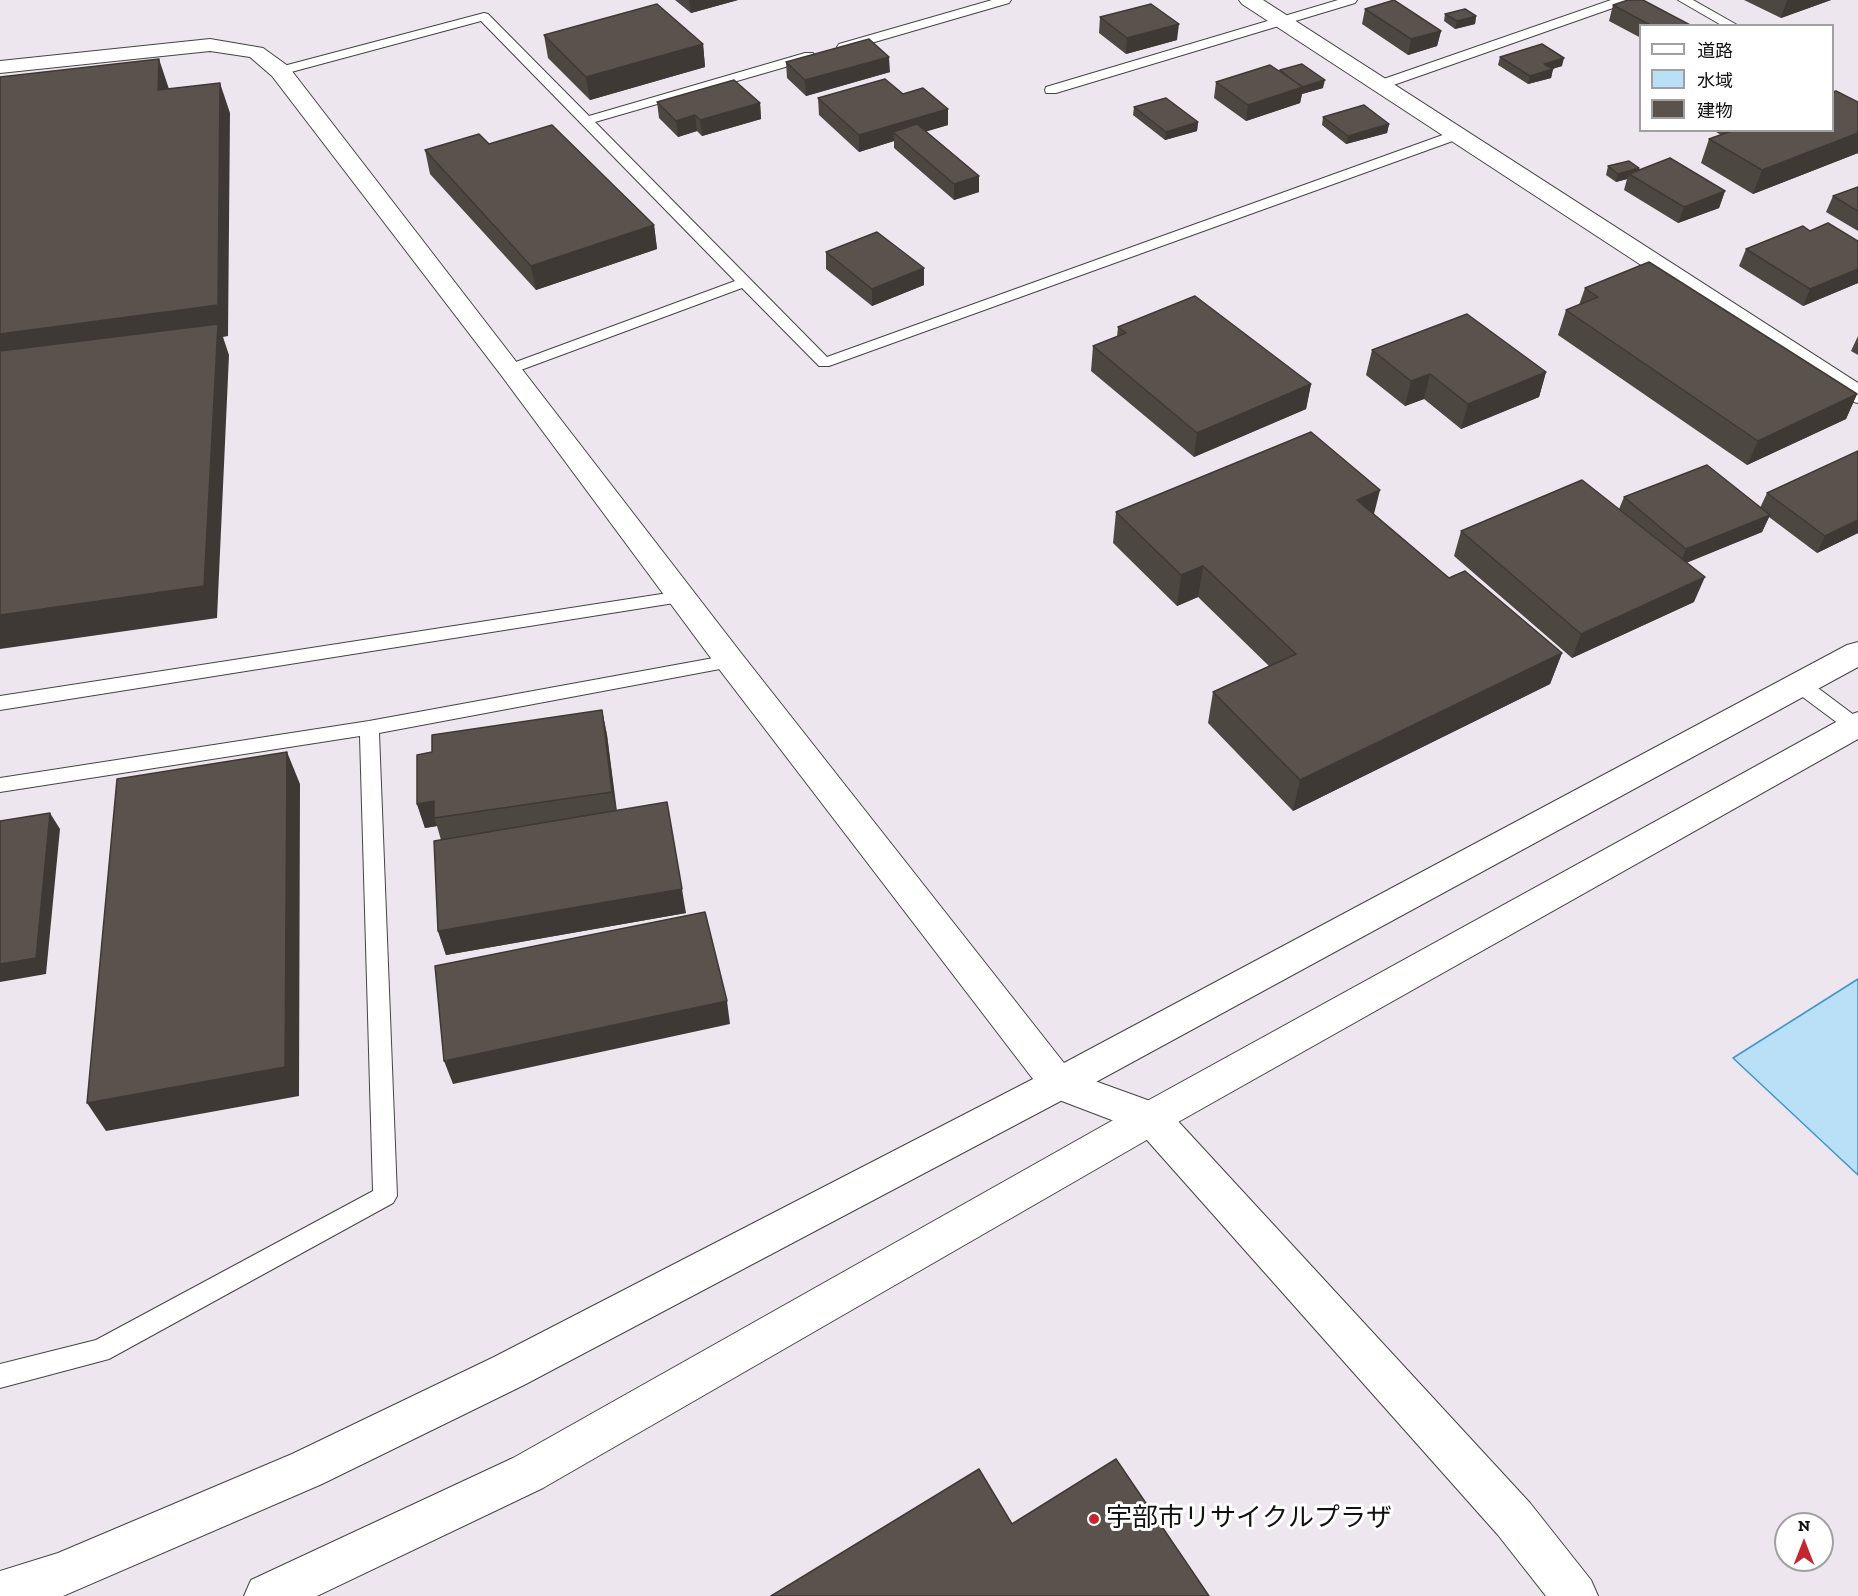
<!DOCTYPE html>
<meta charset="utf-8">
<style>
body{margin:0}
#map{position:relative;width:1858px;height:1596px;overflow:hidden;background:#fffdf5;font-family:"Zilla Slab","Noto Sans JP",serif}
canvas{display:block}
.legend{position:absolute;left:1639px;top:24px;width:195px;height:108px;box-sizing:border-box;background:#fff;border:2px solid #a0a0a0;margin:0;padding:8px 10px;list-style:none;font-size:18px;color:#111}
.legend li{display:flex;align-items:center;gap:12px;height:30px}
.legend b{width:30px;border:2px solid #a0a0a0}
.north{position:absolute;left:1774px;top:1512px;width:60px;height:60px;box-sizing:border-box;background:#fff;border:2px solid #a0a0a0;border-radius:50%;rotate:0deg;font-size:16px;font-weight:700;line-height:24px;text-align:center;color:#111}
.north::after{content:'';display:block;margin:auto;width:21px;height:27px;background:#c4262e;clip-path:polygon(50% 0,100% 100%,50% 72%,0 100%)}
</style>
<div id="map">
<canvas width="1858" height="1596"></canvas>
<ul class="legend">
<li><b style="height:8px;background:#fff"></b>道路</li>
<li><b style="height:16px;background:#b9e0f7"></b>水域</li>
<li><b style="height:16px;background:#5a524d"></b>建物</li>
</ul>
<div class="north">N</div>
</div>
<script>
const c = document.querySelector('canvas').getContext('2d');
c.lineJoin = 'round';
function fill(path, color) {
  c.fillStyle = color;
  c.fill(path, 'evenodd');
}
function trace(path, color, width, dash) {
  c.strokeStyle = color;
  c.lineWidth = width;
  c.lineCap = dash ? 'butt' : 'round';
  c.setLineDash(dash || []);
  c.stroke(path);
}
function label(font, color, halo, rows, align = 'center') {
  c.font = font + ' "Zilla Slab","Noto Sans JP",serif';
  c.lineWidth = 6;
  c.setLineDash([]);
  c.textBaseline = 'middle';
  c.strokeStyle = halo;
  c.fillStyle = color;
  for (const [text, x, y, turn = 0] of rows) {
    c.save();
    c.translate(x, y);
    c.rotate((+turn || 0) * Math.PI / 180);
    c.textAlign = isNaN(turn) ? turn : align;
    if (halo) c.strokeText(text, 0, 0);
    c.fillText(text, 0, 0);
    c.restore();
  }
}
fill(new Path2D(`
 M0,0h1858v1596h-1858zM1640,26h192v104h-192zM1786,1524h36v36h-36z`), '#eee6ef');
const water = new Path2D(`
 M1858,979v196l-125,-117z`);
fill(water, '#b9e0f7');
trace(water, '#3f96cf', 1.5);
const service = new Path2D(`
 M992,0h19l-2,3 -162,47h-8l-2,-3 2,-3z
 M1338,0h19l-2,3 -299,90h-10l-1,-3 1,-3z
 M1611,0h18l-2,3 -242,85 -5,1 -6,-4 1,-3z
 M1678,0h15l46,26h-16z
 M484,13l4,1 101,102 216,-63h8l2,3 -2,3 -218,63 232,235 624,-225 5,-1 7,4 -2,3 -632,228h-10l-77,-78 -232,86 -8,-5 3,-3 230,-85 -254,-260 -201,54 -6,-4 2,-3z
 M681,591l6,2 3,4 -3,4 -687,109v-14z
 M730,655l6,1 3,5 -3,5 -357,67 18,463 -4,7 -284,156 -109,29v-24l96,-24 277,-149 -13,-455 -360,56v-14l369,-57z
 M1799,677l7,2 52,39v17l-7,-2 -59,-44 -2,-5 2,-5z`);
const minor = new Path2D(`
 M1239,0h24l595,383v20l-9,-2 -607,-397z
 M1059,1068l105,38 366,397 61,77 7,16h-52l-48,-61 -360,-405 -92,-35 -6,-11 6,-11z`);
const tertiary = new Path2D(`
 M210,39l53,9 25,18 453,587 323,410 783,-418 11,-3v25l-786,428 -548,290 -202,99 -259,112h-63v-25l58,-18 234,-99 202,-97 539,-278 -314,-410 -218,-294 -229,-299 -22,-19 -40,-6 -210,22v-12z
 M1858,712v27l-694,391 -621,358 -226,108h-73l7,-16 262,-122 625,-352 709,-390z`);
trace(service, '#444', 2);
trace(minor, '#444', 2);
trace(tertiary, '#444', 2);
fill(service, '#fff');
fill(minor, '#fff');
fill(tertiary, '#fff');
fill(new Path2D(`
 M675,0h63l-47,13z
 M1744,0h87l-50,18z
 M1613,5l79,21h-51v12l-32,-17z
 M1365,9l76,22 -4,15 -29,9 -46,-31z
 M1445,14l31,2 -1,8 -20,5 -11,-8z
 M1100,17l77,23 -51,14 -27,-21z
 M544,35l159,9 2,23 -115,33 -42,-42z
 M1500,57l62,9 -10,3h1l-2,9 -23,6 -30,-19z
 M786,62l104,10 -84,24 -19,-18z
 M1280,70l43,18 -21,6 -2,9 -54,18 -32,-23 2,-16 64,-10z
 M903,94l45,31 -22,6 53,45v16l-25,8 -60,-52v-7l-35,11 -40,-37 -1,-17z
 M657,102l103,1 1,16 -59,17 -5,-5 -19,6 -19,-19z
 M1858,102v51l-105,41 -52,-31 8,-24 12,-4 -8,-5h120z
 M1134,107l64,15 -1,9 -32,9 -32,-25z
 M1323,117l66,7 -2,9 -41,11 -24,-19z
 M489,144l165,81 3,24 -121,41 -106,-116 -5,-24z
 M1608,166l31,2v2l86,21 -6,17 -41,15 -54,-33 3,-11 -11,3 -10,-7z
 M1858,187v44l-32,-19 7,-16z
 M1810,231l48,10v42l-55,23 -64,-40 7,-17z
 M826,252l98,33 -52,21 -46,-37z
 M1585,288l272,106 -11,25 -99,46 -189,-130 8,-25 13,-5z
 M1118,327l193,57 -5,25 -112,48 -103,-86 2,-25 24,-9z
 M1858,336v19l-7,-4z
 M1372,350l174,22 -7,25 -78,32 -37,-30 -19,7 -39,-31z
 M1767,493l91,40 -41,20 -48,-36 -7,15 -75,30 7,40 -122,56 -118,-102 7,-25 158,-22 5,-12 136,11z
 M1116,512l258,2 75,64 113,75 -12,31 -257,127 -85,-88 5,-31 56,-26 -71,-69 -21,9 -64,-63z
 M602,710l5,25 10,76 69,102 -240,42 -8,-24 3,-91 -4,-14 -12,2 -8,-24 15,-52z`), '#4d4742');
fill(new Path2D(`
 M689,0h49l-47,13z
 M1787,0h44l-50,18z
 M1476,16l-1,8 -20,5 2,-8z
 M1179,24l-2,16 -51,14 1,-16z
 M1441,31l-4,15 -29,9 3,-16z
 M703,44l2,23 -115,33 -4,-23z
 M889,57l1,15 -84,24 -1,-16z
 M1564,58l-2,8 -20,6 2,-8z
 M159,59l10,30 -11,1z
 M1553,69l-2,9 -23,6 2,-8z
 M1325,80l-2,8 -21,6 -2,9 -54,18 2,-16 54,-18z
 M220,83l10,30 -2,223 -5,1 6,18 -12,263 -217,31v-315z
 M760,103l1,16 -59,17 -2,-16z
 M948,109v16l-46,14 -9,-7 1,9 -35,11v-17z
 M695,115l2,16 -19,6 -2,-16z
 M1198,122l-1,9 -32,9 1,-8z
 M1389,124l-2,9 -41,11 2,-8z
 M1858,133v20l-105,41 9,-24z
 M1639,168l-2,9 -8,-3 -2,5 -11,3 2,-8z
 M979,176v16l-25,8v-16z
 M1725,191l-6,17 -41,15 6,-16z
 M654,225l3,24 -121,41 -5,-24z
 M924,268v17l-52,21v-17z
 M1858,269v14l-55,23 7,-17z
 M1546,372l-7,25 -78,32 7,-25z
 M1430,374l-6,25 -19,7 6,-25z
 M1311,384l-5,25 -112,48 3,-24z
 M1857,394l-11,25 -99,46 11,-24z
 M1380,490l-8,32 -15,-22z
 M1770,515l-8,17 -83,34 7,-17z
 M1858,520v13l-41,20 8,-17z
 M1203,566l-5,31 -21,9 4,-31z
 M1705,577l-11,25 -122,56 9,-24z
 M1562,653l-12,31 -257,127 7,-31z
 M602,710l5,25 10,81 -5,-24z
 M287,752l13,32 -1,312 -193,35 -19,-28z
 M434,801v17l3,8 -12,2 -8,-24z
 M50,813l10,16 -14,145 -46,8v-18z
 M682,889l4,24 -240,42 -8,-24z
 M727,1001l3,23 -277,60 -9,-23z`), '#3f3936');
const building = new Path2D(`
 M1394,0l47,31 -30,8 -46,-30z
 M1628,0h15l49,26h-40l-39,-21z
 M657,4l46,40 -117,33 -42,-42z
 M1151,4l28,20 -52,14 -27,-21z
 M1465,9l11,7 -19,5 -12,-7z
 M869,39l20,18 -84,23 -19,-18z
 M1542,44l22,14 -20,6 9,5 -23,7 -30,-19z
 M159,59l-1,31 62,-7 -2,222 -218,29v-257z
 M1302,64l23,16 -23,7 -22,-17z
 M1270,65l33,22 -55,18 -32,-23z
 M885,79l18,15 20,-6 25,21 -89,26 -41,-37z
 M734,80l26,23 -60,17 -5,-5 -19,6 -19,-19z
 M1836,91l22,11v31l-96,37 -53,-31 25,-9h99v-38z
 M1166,98l32,24 -32,10 -32,-25z
 M1364,105l25,19 -41,12 -25,-19z
 M917,124l62,52 -25,8 -61,-52z
 M552,125l102,100 -123,41 -106,-116 54,-16 10,10z
 M1670,158l55,33 -41,16 -55,-33z
 M1629,161l10,7 -21,6 -10,-8z
 M1858,187v24l-25,-15z
 M1828,223l30,18v28l-48,20 -64,-40 57,-23 7,5z
 M877,232l47,36 -52,21 -46,-37z
 M1649,262l208,132 -99,47 -192,-131 32,-13 -13,-9z
 M1195,296l116,88 -114,49 -104,-87 33,-13 -8,-6z
 M1467,314l79,58 -78,32 -38,-30 -19,7 -39,-31z
 M218,324l-14,262 -204,29v-264z
 M1311,432l69,58 -23,10 92,78 16,-7 97,82 -262,127 -87,-88 83,-38 -93,-88 -22,9 -65,-63z
 M1858,451v69l-33,16 -58,-43z
 M1707,465l63,50 -84,34 -62,-52z
 M1582,480l123,97 -124,57 -120,-103z
 M602,710l10,82 -178,26v-17l-17,3v-49l15,-3v-17z
 M287,752l-2,315 -198,36 30,-324z
 M667,802l15,87 -244,42 -4,-90z
 M50,813l-14,145 -36,6v-143z
 M705,912l22,89 -283,60 -9,-95z
 M1116,1459l93,137h-438l208,-127 33,55z`);
fill(building, '#5a524d');
trace(building, '#3f3936', 1.5);
for (const [x, y, r, color] of [
 [1094,1519,6,"#c4262e"]
]) {
  const dot = new Path2D();
  dot.arc(x, y, r, 0, 2 * Math.PI);
  c.fillStyle = color;
  c.fill(dot);
  trace(dot, '#fff', 2);
}
label('26px', '#111', '#fff', [
 ["宇部市リサイクルプラザ",1106,1519]
], 'left');
</script>
